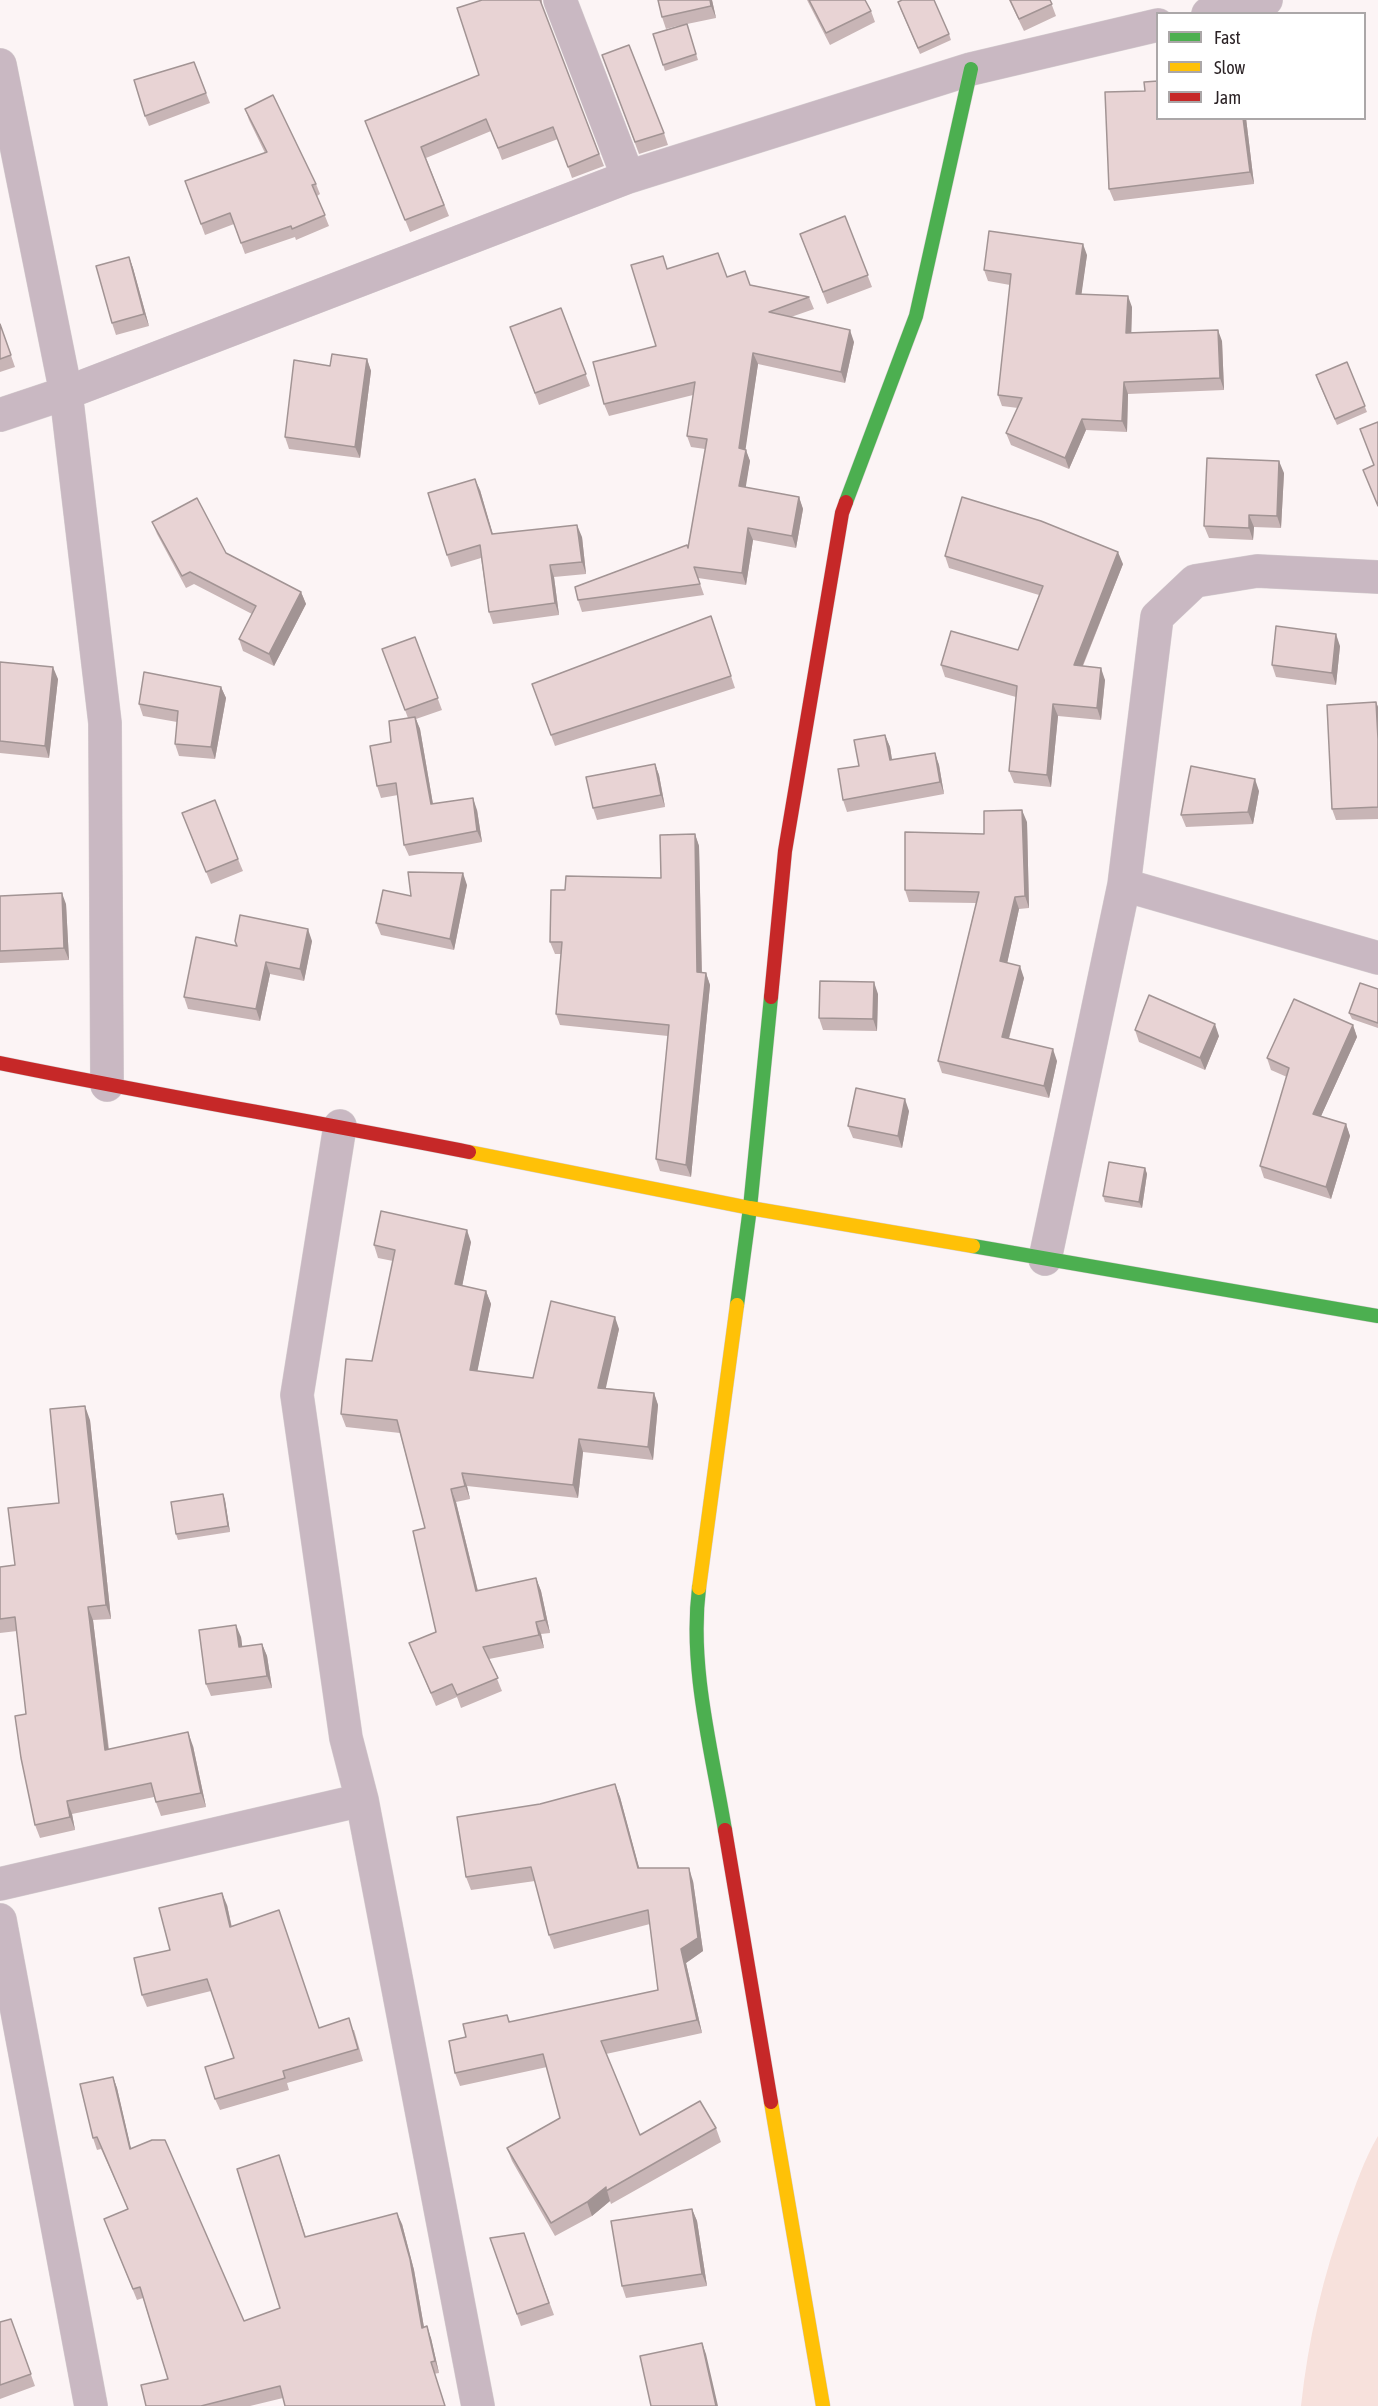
<!DOCTYPE html>
<style>
body{margin:0}
#map{position:relative;width:1378px;height:2406px;overflow:hidden;background:#fcf4f5;font-family:"Asap Condensed",sans-serif}
canvas{display:block}
.legend{position:absolute;left:1156px;top:12px;width:210px;height:108px;box-sizing:border-box;background:#fff;border:2px solid #aba7a8;margin:0;padding:8px 10px;list-style:none;font-size:18px;color:#2c2326}
.legend li{display:flex;align-items:center;gap:12px;height:30px}
.legend b{width:30px;border:2px solid #aba7a8}
</style>
<div id="map">
<canvas width="1378" height="2406"></canvas>
<ul class="legend">
<li><b style="height:8px;background:#4caf50"></b>Fast</li>
<li><b style="height:8px;background:#ffc107"></b>Slow</li>
<li><b style="height:8px;background:#c62828"></b>Jam</li>
</ul>
</div>
<script>
const c = document.querySelector('canvas').getContext('2d');
c.lineJoin = 'round';
function fill(path, color) {
  c.fillStyle = color;
  c.fill(path, 'evenodd');
}
function trace(path, color, width, dash) {
  c.strokeStyle = color;
  c.lineWidth = width;
  c.lineCap = dash ? 'butt' : 'round';
  c.setLineDash(dash || []);
  c.stroke(path);
}
fill(new Path2D(`
 M1378,2136v270h-77c7,-66 22,-131 45,-193 9,-27 18,-53 32,-77z`), '#f7e1dc');
const street = new Path2D(`
 M560,0l68,177
 M1208,14l58,-14
 M0,65l66,328 39,330 2,362
 M0,415l66,-22 562,-216 343,-108 187,-44
 M1124,885l254,73
 M340,1126l-43,269 49,343 16,62 116,606
 M1045,1259l79,-374 33,-268 38,-36 62,-10 121,6
 M0,1884l362,-84
 M0,1920l91,486`);
const fast = new Path2D(`
 M846,502l70,-186 55,-247
 M973,1246l405,70
 M737,1305l13,-97 21,-211
 M699,1588c-10,80 13,163 26,242`);
const slow = new Path2D(`
 M469,1152l281,56 223,38
 M699,1588l38,-283
 M771,2102l52,304`);
const jam = new Path2D(`
 M771,997l14,-146 57,-338 4,-11
 M0,1063c156,32 313,58 469,89
 M725,1830l46,272`);
trace(street, '#d6cfd1', 34);
trace(fast, '#d6cfd1', 15);
trace(slow, '#d6cfd1', 15);
trace(jam, '#d6cfd1', 15);
trace(street, '#c9b8c2', 33);
trace(fast, '#4caf50', 14);
trace(slow, '#ffc107', 14);
trace(jam, '#c62828', 14);
fill(new Path2D(`
 M482,0h60v6l62,160 -32,12 -14,-39 -56,21 -11,-29 -65,27 23,58 -39,16 -45,-111 114,-46z
 M658,0h54l4,18 -29,6 11,36 -33,11 -12,-37 28,-9 -15,4 -4,-12z
 M807,0h58l6,11 4,11 -45,23z
 M1009,0h41l6,16 -32,15z
 M900,8l49,26 2,6 -31,14z
 M602,55l62,78 4,12 -29,9z
 M194,62l16,41 -61,23 -4,-10z
 M245,109l71,75 4,10 -3,2 12,30 -33,14 -1,-3 -50,17 -11,-30 -29,11 -20,-54 80,-28 -16,-33z
 M1158,118h88l8,66 -140,17 -5,-12z
 M845,216l27,71 -45,17 -27,-70z
 M1087,255l-6,39 51,13 -1,26 91,8 2,49 -96,4 -1,38 -41,-2 -17,39 -58,-24 -5,-12 12,-25 -16,-2 -4,-11 12,-110 -22,-4 -4,-11z
 M129,257l4,11 16,58 -33,9 -4,-12z
 M668,269l59,8 24,8 58,12 5,12 -23,8 63,25 -9,41 -87,-19 -13,85 5,12 -5,26 54,10 4,12 -7,39 -43,-8 -7,45 -48,-7 6,17 -122,17 -4,-12 110,-52 17,-99 -14,-2 -4,-11 6,-41 -84,21 -5,-12 52,-58z
 M561,308l29,78 -51,19 -29,-78z
 M0,324l15,43 -15,5z
 M367,359l4,12 -11,87 -71,-9 -4,-12 45,-71z
 M1347,362l20,50 -30,13 -19,-44z
 M1284,473l-3,55 -27,-1 -1,13 -44,-2 -5,-12z
 M480,490l13,44 89,3 4,37 -32,3 5,38 -66,9 -4,-12 -8,-54 -30,9 -4,-12z
 M152,522l74,31 75,39 5,12 -32,62 -31,-15 -4,-12 13,-25 -58,-30 -8,4 -29,-54z
 M945,556l178,8 -40,102 22,14 -4,40 -43,-4 -7,71 -37,-4 -5,-12 7,-74 -71,-20 -4,-12 77,-15 21,-55 -90,-27z
 M711,616l24,72 -180,58 -23,-62z
 M415,637l27,73 -26,9 4,10 13,75 44,6 5,32 -73,14 -5,-11 -6,-50 -17,3 -4,-12 14,-44 17,-24 -26,-69z
 M1340,646l-4,39 -60,-8 -4,-12z
 M0,662l58,17 -9,79 -49,-5z
 M221,687l5,11 -11,61 -36,-3 -4,-12 2,-22 -34,-6 -4,-12z
 M1376,702l2,5v112l-42,1 -4,-11z
 M885,735l5,12 2,13 43,-7 4,12 5,29 -97,18 -4,-12 16,-34z
 M655,764l4,11 6,32 -68,13 -4,-12z
 M1259,791l-6,33 -67,3 -5,-12z
 M182,813l56,46 5,12 -32,13z
 M1027,822l2,86 -10,1 -12,54 17,15 -15,61 48,22 -8,37 -107,-25 -4,-12 38,-158 -67,-1 -4,-12 79,-56z
 M695,834l4,12 3,127h4l4,12 -19,192 -31,-6 -4,-12 12,-123 -108,-11 -4,-11 5,-60h-6l-5,-12 15,-52 96,-12z
 M467,885l-13,65 -73,-15 -5,-12 35,-27z
 M0,896l66,8 3,56 -69,3z
 M312,941l-8,40 -34,-7 -10,47 -72,-12 -4,-12 53,-51z
 M1378,989v39l-26,-9 -3,-6z
 M878,994l-1,37 -54,-1 -4,-12z
 M1353,1025l4,12 -36,79 25,8 4,12 -19,63 -67,-21 -4,-12 27,-89 -16,-7 -4,-12z
 M1135,1030l84,6 -14,34 -66,-28z
 M909,1111l-7,37 -49,-10 -5,-12z
 M1145,1168l2,6 -5,34 -37,-6 -2,-6z
 M471,1242l-9,44 24,5 5,13 -14,67 56,7 86,-49 -14,59 49,5 4,12 -5,55 -70,-8 -5,46 -111,-12 3,13 -14,3 22,89 58,-13 5,13 9,42 -9,1 3,14 -55,11 13,32 -41,17 -4,-11 -21,9 -27,-63 27,-11 -11,-104 -25,-95 -54,-6 -5,-13 31,-53 21,-100 -15,-3 -4,-13z
 M90,1420l21,199 -18,1 16,129 84,-3 13,61 -45,9 -7,-19 -82,17 3,16 -35,8 -5,-13 -9,-111 -9,-83 -17,2v-66l15,-2 44,-62z
 M223,1494l2,6 5,32 -52,8 -2,-6z
 M241,1637l1,10 20,-3 5,12 5,32 -61,8 -5,-12z
 M615,1784l5,13 19,71 54,13 10,70 -17,12 16,70 -96,21 34,81 76,-7 5,14 -110,62 -1,-3 -18,15 -37,20 -43,-75 -5,-13 53,-30 -13,-51 -87,19 -5,-13 11,-36 41,-22 3,7 148,-32 -8,-66 -96,25 -5,-14 -14,-54 -64,9 -5,-13 74,-73z
 M227,1905l5,22 87,100 35,3 9,31 -76,22 2,7 -69,20 -5,-11 19,-41 -23,-67 -64,16 -5,-12 28,-45z
 M113,2077l4,11 14,61 113,172 36,-13 -1,-153 27,82 96,-13 12,46 10,57 7,11 8,35 -156,25 -33,8h-104l22,-27 -25,-81 -6,2 -33,-81 24,-10 -27,-60 -4,1 -4,-12z
 M692,2209l5,12 10,65 -81,12 -4,-12z
 M524,2233l30,82 -33,11 -31,-88z
 M11,2319l24,67 -35,13v-77z`), '#c8b5b6');
fill(new Path2D(`
 M710,0h2l4,18 -5,-12z
 M1243,118h3l8,66 -4,-12z
 M1083,244l4,11 -7,50 -4,-11z
 M129,257l4,11 16,58 -5,-12z
 M1128,296l4,11 -1,38 -5,-12z
 M850,330l4,12 -9,41 -4,-11z
 M1218,330l4,11 2,49 -4,-12z
 M753,353l5,11 -14,96 -5,-12z
 M367,359l4,12 -11,87 -5,-11z
 M1124,382l4,12 -1,38 -5,-11z
 M1082,419l4,11 -17,39 -4,-11z
 M746,450l4,11 -6,37 -5,-12z
 M1279,461l5,12 -3,55 -4,-12z
 M475,479l5,11 16,56 -4,-12z
 M799,497l4,12 -7,39 -4,-12z
 M1249,515l5,12 -1,13 -4,-12z
 M577,525l5,12 4,37 -4,-12z
 M748,528l5,12 -7,45 -4,-12z
 M1118,552l5,12 -45,113 -4,-12z
 M550,565l4,12 5,38 -4,-12z
 M301,592l5,12 -32,62 -5,-12z
 M1336,634l4,12 -4,39 -4,-12z
 M53,667l5,12 -9,79 -4,-12z
 M1101,668l4,12 -4,40 -4,-12z
 M221,687l5,11 -11,61 -4,-12z
 M1376,702l2,5v32z
 M1053,704l5,12 -7,71 -4,-12z
 M415,717l5,12 15,87 -4,-12z
 M885,735l5,12 4,25 -4,-12z
 M935,753l4,12 5,29 -4,-12z
 M655,764l4,11 6,32 -4,-12z
 M1255,779l4,12 -6,33 -5,-12z
 M473,798l4,12 5,32 -5,-11z
 M1022,810l5,12 2,86 -4,-12z
 M695,834l4,12 3,138 -5,-12z
 M463,873l4,12 -13,65 -4,-11z
 M62,893l4,11 3,56 -5,-12z
 M1015,897l4,12 -14,64 -5,-12z
 M308,929l4,12 -8,40 -4,-12z
 M266,962l4,12 -10,47 -4,-12z
 M1020,966l4,12 -18,71 -4,-12z
 M706,973l4,12 -19,192 -5,-12z
 M874,982l4,12 -1,37 -4,-12z
 M1215,1024l4,12 -14,34 -5,-12z
 M1353,1025l4,12 -40,88 -4,-11z
 M1053,1049l4,12 -8,37 -5,-12z
 M905,1099l4,12 -7,37 -4,-12z
 M1346,1124l4,12 -19,63 -5,-12z
 M1145,1168l2,6 -5,34 -3,-6z
 M467,1230l4,12 -11,55 -5,-13z
 M486,1291l5,13 -16,79 -5,-13z
 M615,1317l4,12 -16,72 -5,-13z
 M654,1393l4,12 -5,55 -5,-13z
 M85,1406l5,14 21,199 -5,-14z
 M579,1439l4,13 -5,46 -5,-13z
 M462,1473l5,13 3,13 -5,-13z
 M451,1489l5,13 25,102 -5,-13z
 M223,1494l2,6 5,32 -2,-6z
 M536,1578l5,13 9,42 -5,-13z
 M88,1607l5,13 17,143 -5,-13z
 M536,1622l5,12 3,14 -5,-13z
 M236,1625l5,12 3,22 -5,-12z
 M262,1644l5,12 5,32 -5,-12z
 M188,1732l5,14 13,61 -5,-14z
 M615,1784l5,13 23,85 -5,-14z
 M67,1801l5,13 3,16 -5,-13z
 M689,1868l4,13 10,70 -17,12 16,70 -5,-13 -16,-71z
 M222,1893l5,12 7,34 -4,-12z
 M113,2077l4,11 17,73 -4,-12z
 M606,2187l4,14 -18,15 -5,-14z
 M692,2209l5,12 10,65 -5,-12z
 M397,2213l5,11 12,46 12,69 -4,-11z
 M427,2326l4,12 8,35 -4,-12z
 M702,2343l4,11 12,52h-2z`), '#a29494');
const building = new Path2D(`
 M482,0h58l59,154 -31,13 -15,-40 -55,21 -12,-29 -65,28 23,58 -39,15 -40,-99 114,-46 -22,-67z
 M658,0h52l1,6 -49,11z
 M809,0h56l6,11 -45,22z
 M902,0h32l15,34 -31,14 -20,-46z
 M1010,0h40l2,4 -33,15z
 M687,24l9,30 -33,11 -10,-31z
 M629,45l35,88 -29,9 -33,-87z
 M194,62l12,31 -61,23 -11,-36z
 M1158,81v37h85l7,54 -141,17 -4,-97 40,-1 -1,-9z
 M273,95l43,89 -4,1 13,30 -33,14 -1,-3 -50,17 -11,-30 -29,11 -16,-43 82,-29 -22,-43z
 M845,216l23,59 -45,17 -23,-58z
 M989,231l94,13 -7,50 52,2 -2,37 92,-3 2,48 -96,4 -2,39 -40,-2 -17,39 -59,-25 16,-35 -24,-3 13,-121 -27,-4z
 M718,253l9,24 18,-6 5,14 59,12 -40,15 81,18 -9,42 -88,-19 -14,95 7,2 -7,36 60,11 -7,39 -44,-8 -6,45 -48,-6 6,17 -122,16 -3,-13 112,-42 1,3 19,-109 -20,-3 8,-54 -91,22 -11,-42 63,-16 -25,-81 32,-9 4,13z
 M129,257l15,57 -32,9 -16,-57z
 M561,308l25,66 -51,19 -25,-66z
 M0,324l11,31 -11,4z
 M332,354l35,5 -12,88 -70,-10 9,-77 36,6z
 M1347,362l18,44 -30,13 -19,-44z
 M1378,422v84l-15,-36 11,-5 -14,-36z
 M1207,458l72,3 -2,55 -28,-1v13l-45,-2z
 M475,479l17,55 85,-9 5,37 -32,3 5,38 -66,9 -9,-67 -33,10 -19,-62z
 M962,497l79,24 77,31 -44,113 27,3 -4,40 -44,-4 -6,71 -38,-4 8,-85 -76,-21 10,-34 67,19 25,-64 -98,-30z
 M197,498l29,55 75,39 -32,62 -30,-15 17,-33 -66,-34 -8,4 -30,-54z
 M711,616l20,60 -180,59 -19,-51z
 M1276,626l60,8 -4,39 -60,-8z
 M415,637l23,61 -33,12 -23,-61z
 M0,662l53,5 -8,79 -45,-5z
 M144,672l77,15 -10,60 -36,-3 3,-33 -39,-7z
 M1376,702l2,37v68l-46,2 -5,-104z
 M415,717l16,87 42,-6 4,33 -73,14 -8,-62 -19,3 -7,-40 21,-4 -2,-21z
 M885,735l5,25 45,-7 5,29 -97,18 -5,-31 21,-3 -5,-26z
 M655,764l6,31 -68,13 -7,-31z
 M1191,766l64,13 -7,33 -67,3z
 M215,800l23,59 -32,13 -24,-59z
 M1022,810l3,86 -10,1 -15,64 20,5 -18,71 51,12 -9,37 -106,-25 41,-169 -74,-2v-58l79,2v-23z
 M695,834l2,138 9,1 -20,192 -30,-6 13,-134 -113,-11 6,-72h-12l1,-52h14l1,-14 95,2 -1,-43z
 M408,872l55,1 -13,66 -74,-16 7,-33 28,6z
 M62,893l2,55 -64,3v-55z
 M240,915l68,14 -8,40 -34,-7 -10,47 -72,-12 12,-60 41,9 -2,-5z
 M820,981l54,1 -1,37 -54,-1z
 M1360,983l18,6v34l-29,-10z
 M1149,995l66,29 -15,34 -65,-28z
 M1294,999l59,26 -40,89 33,10 -20,63 -66,-21 29,-98 -22,-10z
 M856,1088l49,11 -7,37 -50,-10z
 M1109,1162l36,6 -6,34 -36,-6z
 M381,1211l86,19 -12,54 31,7 -16,79 63,8 18,-77 64,16 -17,71 56,5 -6,54 -69,-8 -6,46 -111,-12 3,13 -14,3 25,102 60,-13 9,42 -9,2 3,13 -56,12 15,31 -41,17 -5,-11 -21,9 -22,-50 27,-11 -23,-101 12,-3 -28,-108 -56,-6 5,-55 26,2 23,-111 -21,-5z
 M85,1406l21,199 -18,2 17,143 83,-18 13,61 -45,9 -5,-19 -84,18 3,16 -35,8 -14,-67 -6,-42 11,-2 -11,-97 -15,2v-52l15,-2 -7,-57 51,-5 -9,-94z
 M223,1494l5,32 -52,8 -5,-32z
 M236,1625l3,22 23,-3 5,32 -61,8 -7,-54z
 M615,1784l23,84h51l9,70 -17,11 16,71 -96,21 39,94 60,-34 16,27 -110,63v-4l-19,15 -36,21 -44,-75 53,-30 -17,-64 -88,19 -6,-32 17,-4 -3,-13 44,-9 2,7 149,-32 -10,-80 -99,25 -18,-68 -65,10 -9,-60 83,-13z
 M222,1893l8,34 49,-17 40,118 30,-10 9,31 -75,22 2,7 -70,21 -10,-32 29,-9 -27,-79 -65,16 -8,-37 36,-8 -11,-42z
 M113,2077l17,72 22,-9h13l79,181 36,-13 -43,-139 42,-14 26,82 92,-24 13,46 12,69 5,-2 8,35 -4,1 14,44h-160l-5,-20 -79,20h-55l-5,-21 27,-6 -28,-92 -7,2 -29,-70 24,-10 -31,-72 -4,1 -13,-54z
 M692,2209l10,65 -80,12 -11,-65z
 M524,2233l25,70 -32,11 -27,-76z
 M11,2319l20,55 -31,11v-63z
 M702,2343l14,63h-65l-11,-50z`);
fill(building, '#e8d3d4');
trace(building, '#a29494', 1.5);
</script>
